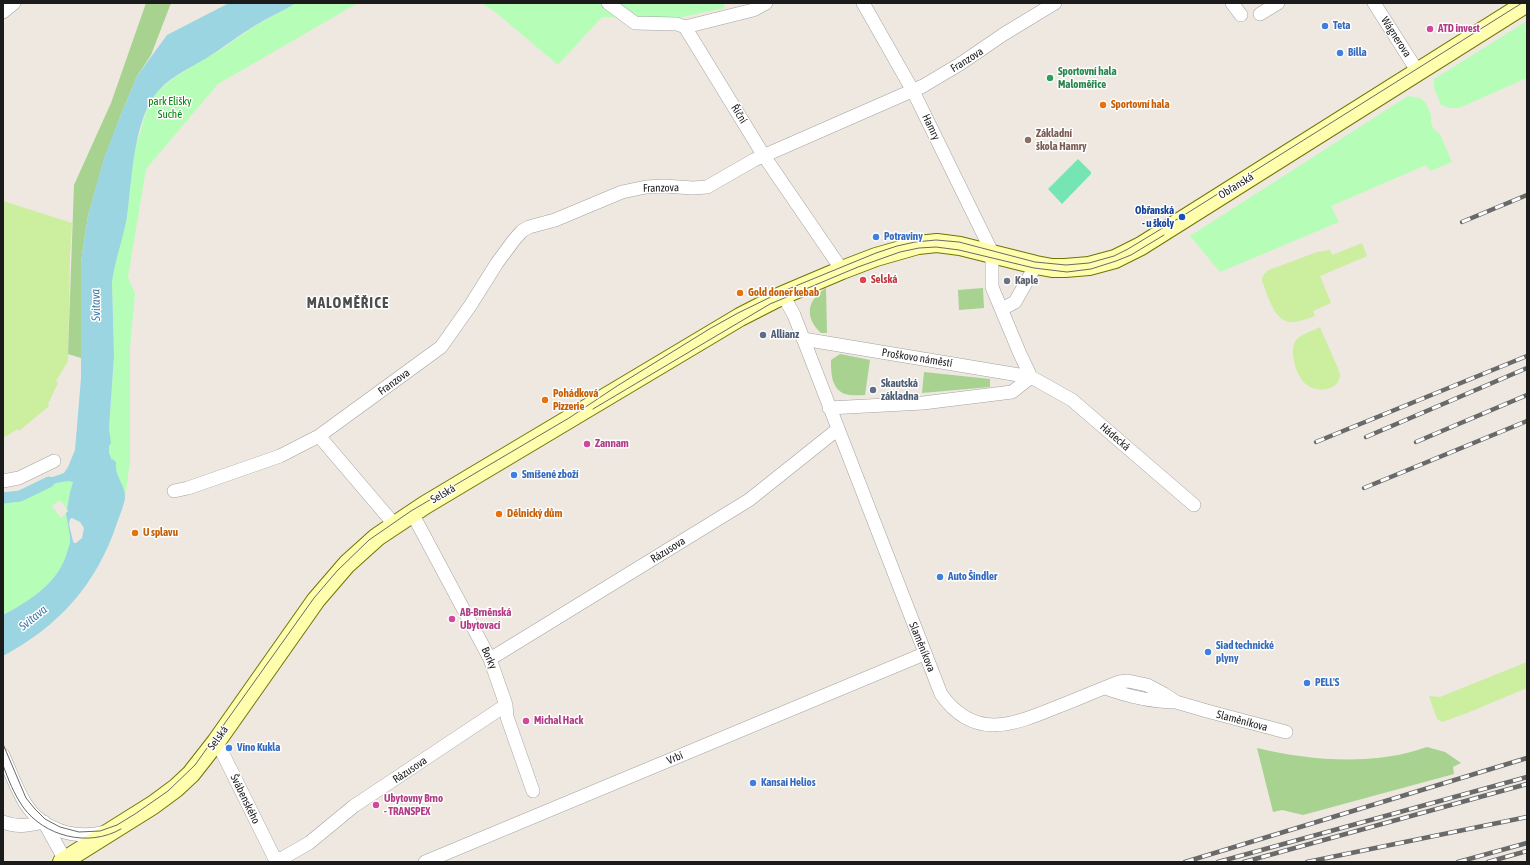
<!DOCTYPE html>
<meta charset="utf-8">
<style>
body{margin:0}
#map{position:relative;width:1530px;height:865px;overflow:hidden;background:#eee8e0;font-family:"Asap Condensed",sans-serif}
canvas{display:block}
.frame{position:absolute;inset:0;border:4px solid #1b1b1b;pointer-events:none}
</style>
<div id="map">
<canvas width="1530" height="865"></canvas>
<div class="frame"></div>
</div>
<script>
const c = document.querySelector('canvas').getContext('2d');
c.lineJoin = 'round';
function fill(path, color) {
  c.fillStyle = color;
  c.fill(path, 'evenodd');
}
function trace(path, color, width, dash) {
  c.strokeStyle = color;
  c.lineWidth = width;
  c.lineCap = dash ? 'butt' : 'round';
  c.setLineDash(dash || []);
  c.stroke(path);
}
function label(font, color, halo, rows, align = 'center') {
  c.font = font + ' "Asap Condensed",sans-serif';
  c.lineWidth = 3;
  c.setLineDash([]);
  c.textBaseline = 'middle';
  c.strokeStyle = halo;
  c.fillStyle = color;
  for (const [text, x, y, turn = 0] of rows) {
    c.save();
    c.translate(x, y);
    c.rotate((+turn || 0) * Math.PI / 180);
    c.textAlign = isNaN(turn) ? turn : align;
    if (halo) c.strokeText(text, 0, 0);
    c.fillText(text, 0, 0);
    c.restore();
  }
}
fill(new Path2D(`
 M3,201l69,22 -2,33 -2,105 -12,20 2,2 -10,21 1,2 -30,25 -1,-2 -15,9z
 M1362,243l5,13 -47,20 11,27 -18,8 2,5c-6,2 -14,5 -21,6 -20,2 -26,-27 -32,-41 0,-6 3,-8 7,-11l48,-18 13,-2 2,5z
 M1320,327c3,8 20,44 20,47 0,17 -22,19 -33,11 -10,-6 -19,-35 -11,-45 5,-6 17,-9 24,-13z
 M1527,662v26l-60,25 -25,9 -5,-3 -8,-23 11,1z`), '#cbee9f');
fill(new Path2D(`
 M146,3h25l-20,52 -14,21 -15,36 -18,47 -16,57 -7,46v96l-13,-4 6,-169 37,-82z
 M826,288l1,45h-6c-17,-16 -14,-33 5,-45z
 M983,288l1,20 -25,2 -1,-20z
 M840,354l30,6 -5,35c-6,0 -14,1 -20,-1 -14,-5 -14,-22 -14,-34z
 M924,372l66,7v8l-68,6z
 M1427,747l18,5 16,11 -8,4 1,7 -151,41 -21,-5 -9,2 -16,-64c54,13 117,18 170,-1z`), '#a7d290');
fill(new Path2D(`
 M296,3h62l-140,81 -72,85 -18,108 7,17 -5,53v115l-5,35 -10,-30 -6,-14v-7l1,-3 -1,-15 5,-72 -2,-74 1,-11 14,-53 4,-45 5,-27 12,-40 5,-9 7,-8 15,-12 48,-29 32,-22z
 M481,3h242l2,5 -48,10 -75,-1 -44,48 -64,-54z
 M1527,21v57l-68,30h-9l-9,-3 -7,-17v-9z
 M1408,96l12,2 6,5 5,12v7l2,6 7,6 12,28 -22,9 -4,-6 -95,41 8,16 -119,50 -30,-36z
 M69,480l4,2 -3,10 -3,17 -7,-9 -8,6 9,12 5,-5c1,9 4,19 4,28 0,3 -1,5 -2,8 -8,33 -37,51 -65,66v-113l19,-2 22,-13z`), '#b6feb8');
fill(new Path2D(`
 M1078,159l13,13v2l-29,30 -14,-15z`), '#75e6b3');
fill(new Path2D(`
 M229,3h67c-13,8 -27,14 -40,22 -17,10 -33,23 -51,34 -15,9 -33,17 -45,30 -27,27 -28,92 -33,128 -4,22 -12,43 -15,65l2,74 -5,72 2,15 -2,3v7l3,7 1,-1 3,3c-2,13 9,23 9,35 0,6 -6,20 -8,26 -20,61 -58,103 -114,133v-41c28,-15 57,-33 65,-66 1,-3 2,-5 2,-8 0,-9 -3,-19 -4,-28l2,-2 -1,-2 3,-17 3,-10c-7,-3 -28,4 -35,9l-3,-4 6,-6 23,-8 4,-6 7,-17 6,-72v-116l7,-46 16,-58 18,-46 15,-36 30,-41zM72,518l8,4 4,6 -2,10 -6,5h-2l-1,-2 -4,-17 1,-5z`), '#9bd5e1');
trace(new Path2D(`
 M3,498l17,-2 29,-14`), '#9bd5e1', 11);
const street = new Path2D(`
 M608,3l27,20 42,1 8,3 79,129 78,114
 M863,3l50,88 78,159 1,4v33l28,67 11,23
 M1232,3l9,12
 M1374,3l44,69
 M3,12l11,-9
 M1260,14l18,-11
 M685,27l68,-17 13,-7
 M783,295l11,20 147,379c33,47 72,31 116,13 21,-8 41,-17 62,-25l9,-1 19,4 17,9 12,8 31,9 79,21
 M1002,309l13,-7 21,-37
 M803,339l228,38 41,23 122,105
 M829,408l94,-5 89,-11 19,-15
 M319,436l75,88
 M3,481l16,-3 35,-17
 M174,491l14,-3 92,-32 39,-20 122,-89 29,-41 27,-43 17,-23 8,-9 7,-4 26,-7 67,-28 24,-5 18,-1 29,2 14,-1 47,-27 169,-74 37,-22 44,-30 51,-31
 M412,513l78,146 16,46 1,12 26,74
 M490,659l259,-159 89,-71
 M1105,688c22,8 47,14 71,14
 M216,742l5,8 53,107 7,2 28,-16 45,-37 152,-101
 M3,755c7,16 13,33 22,48 17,27 50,37 80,29
 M3,822c15,6 26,3 41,0
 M44,822l21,38
 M425,862l499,-208`);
const secondary = new Path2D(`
 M62,862l91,-57 23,-17 15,-14 25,-32 100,-142 31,-36 30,-27 48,-32 315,-188 43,-22 59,-25 34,-13 42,-12 19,-2 23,3 76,19 16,3h13l24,-2 26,-7 26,-13 386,-243`);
trace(street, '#a2a2a2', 14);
trace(secondary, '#6f7500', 20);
trace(street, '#fff', 13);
trace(secondary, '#fffead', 18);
trace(new Path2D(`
 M593,409l177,-105 88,-37 42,-15 19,-4 17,-1 23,3 75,18 33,4 24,-3 25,-8 15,-6 33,-20
 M3,744l23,54 9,11 10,10 15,8 19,5 21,-1 17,-6 18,-11 33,-23 27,-26 119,-167 23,-27 32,-31 42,-29 158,-93 48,-32 94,-58 27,-15 43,-21 95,-39 21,-7 18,-4 21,-2 23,2 76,20 31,3 23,-2 25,-7 14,-7 61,-37 333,-209
 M3,765c5,14 11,29 20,42 21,29 65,41 98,22`), '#696969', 1);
const rail = new Path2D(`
 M1462,222l65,-27
 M1366,437l161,-69
 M1316,442l211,-86
 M1416,442l111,-47
 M1364,488l163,-67
 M1185,862l342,-104
 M1218,862l309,-85
 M1244,862l283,-78
 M1307,862l220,-45
 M1458,862l69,-19
 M1488,862l39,-11`);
trace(rail, '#696969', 4.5);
trace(rail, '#fff', 3, [9]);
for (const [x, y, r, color] of [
 [1325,26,4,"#3f7fe0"],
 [1430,29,4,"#d1479c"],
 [1340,53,4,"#3f7fe0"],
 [1050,78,4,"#2e9e5b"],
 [1103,105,4,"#e8710a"],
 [1028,140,4,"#8d6e63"],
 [1182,217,4,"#1a4fb4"],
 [876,237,4,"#3f7fe0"],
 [863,280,4,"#e0444e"],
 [1007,281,4,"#6b7280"],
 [740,293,4,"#e8710a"],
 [763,335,4,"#5c6f8a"],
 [873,390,4,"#5c6f8a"],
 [545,400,4,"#e8710a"],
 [587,444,4,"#d1479c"],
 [514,475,4,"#3f7fe0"],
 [499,514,4,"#e8710a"],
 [135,533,4,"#e8710a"],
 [940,577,4,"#3f7fe0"],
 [452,619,4,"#d1479c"],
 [1208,652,4,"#3f7fe0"],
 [1307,683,4,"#3f7fe0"],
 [526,721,4,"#d1479c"],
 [229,748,4,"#3f7fe0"],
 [753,783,4,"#3f7fe0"],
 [376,805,4,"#d1479c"]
]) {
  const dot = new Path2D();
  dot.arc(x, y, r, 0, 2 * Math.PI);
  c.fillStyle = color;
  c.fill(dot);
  trace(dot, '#fff', 1.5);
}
label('bold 11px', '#366cbe', '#fff', [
 ["Teta",1333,26],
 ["Billa",1348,53],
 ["Potraviny",884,237],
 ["Smíšené zboží",522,475],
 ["Auto Šindler",948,577],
 ["Siad technické",1216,646],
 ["plyny",1216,659],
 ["PELL'S",1315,683],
 ["Víno Kukla",237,748],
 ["Kansai Helios",761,783]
], 'left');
label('bold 11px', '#b23c85', '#fff', [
 ["ATD invest",1438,29],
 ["Zannam",595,444],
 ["AB-Brněnská",460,613],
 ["Ubytovací",460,626],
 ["Michal Hack",534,721],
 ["Ubytovny Brno",384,799],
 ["- TRANSPEX",384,812]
], 'left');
label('11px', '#1b1b1b', '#fff', [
 ["Wágnerova",1396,37,57],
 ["Franzova",967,60,-32],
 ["Říční",739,114,58],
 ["Hamry",931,127,65],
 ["Obřanská",1236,186,-32],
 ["Franzova",661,188,-1],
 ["Proškovo náměstí",917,358,9],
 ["Franzova",394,382,-36],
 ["Hádecká",1115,437,41],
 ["Selská",443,494,-30],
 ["Rázusova",668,550,-32],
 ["Slaměníkova",922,647,68],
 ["Borky",489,658,66],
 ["Slaměníkova",1242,721,15],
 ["Selská",218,738,-54],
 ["Vrbí",675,758,-23],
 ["Rázusova",410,770,-34],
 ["Švábenského",245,799,64]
]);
label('bold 11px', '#27864d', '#fff', [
 ["Sportovní hala",1058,72],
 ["Maloměřice",1058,85]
], 'left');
label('11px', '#018204', '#fff', [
 ["park Elišky",170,102],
 ["Suché",170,115]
]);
label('bold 11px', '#c56008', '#fff', [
 ["Sportovní hala",1111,105],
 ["Gold doner kebab",748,293],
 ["Pohádková",553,394],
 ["Pizzerie",553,407],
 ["Dělnický dům",507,514],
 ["U splavu",143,533]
], 'left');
label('bold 11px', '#785e54', '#fff', [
 ["Základní",1036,134],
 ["škola Hamry",1036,147]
], 'left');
label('bold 11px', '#164399', '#fff', [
 ["Obřanská",1174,211],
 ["- u školy",1174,224]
], 'right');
label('bold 11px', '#be3a42', '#fff', [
 ["Selská",871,280]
], 'left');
label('bold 11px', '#5b616d', '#fff', [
 ["Kaple",1015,281]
], 'left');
label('bold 11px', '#4e5e75', '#fff', [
 ["Allianz",771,335],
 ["Skautská",881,384],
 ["základna",881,397]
], 'left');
label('italic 12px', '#3e7bab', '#fff', [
 ["Svitava",96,305,-91],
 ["Svitava",33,618,-39]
]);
c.letterSpacing = '1px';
label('bold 15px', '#4e4e4e', '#fff', [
 ["MALOMĚŘICE",348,303]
]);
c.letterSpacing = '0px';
</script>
